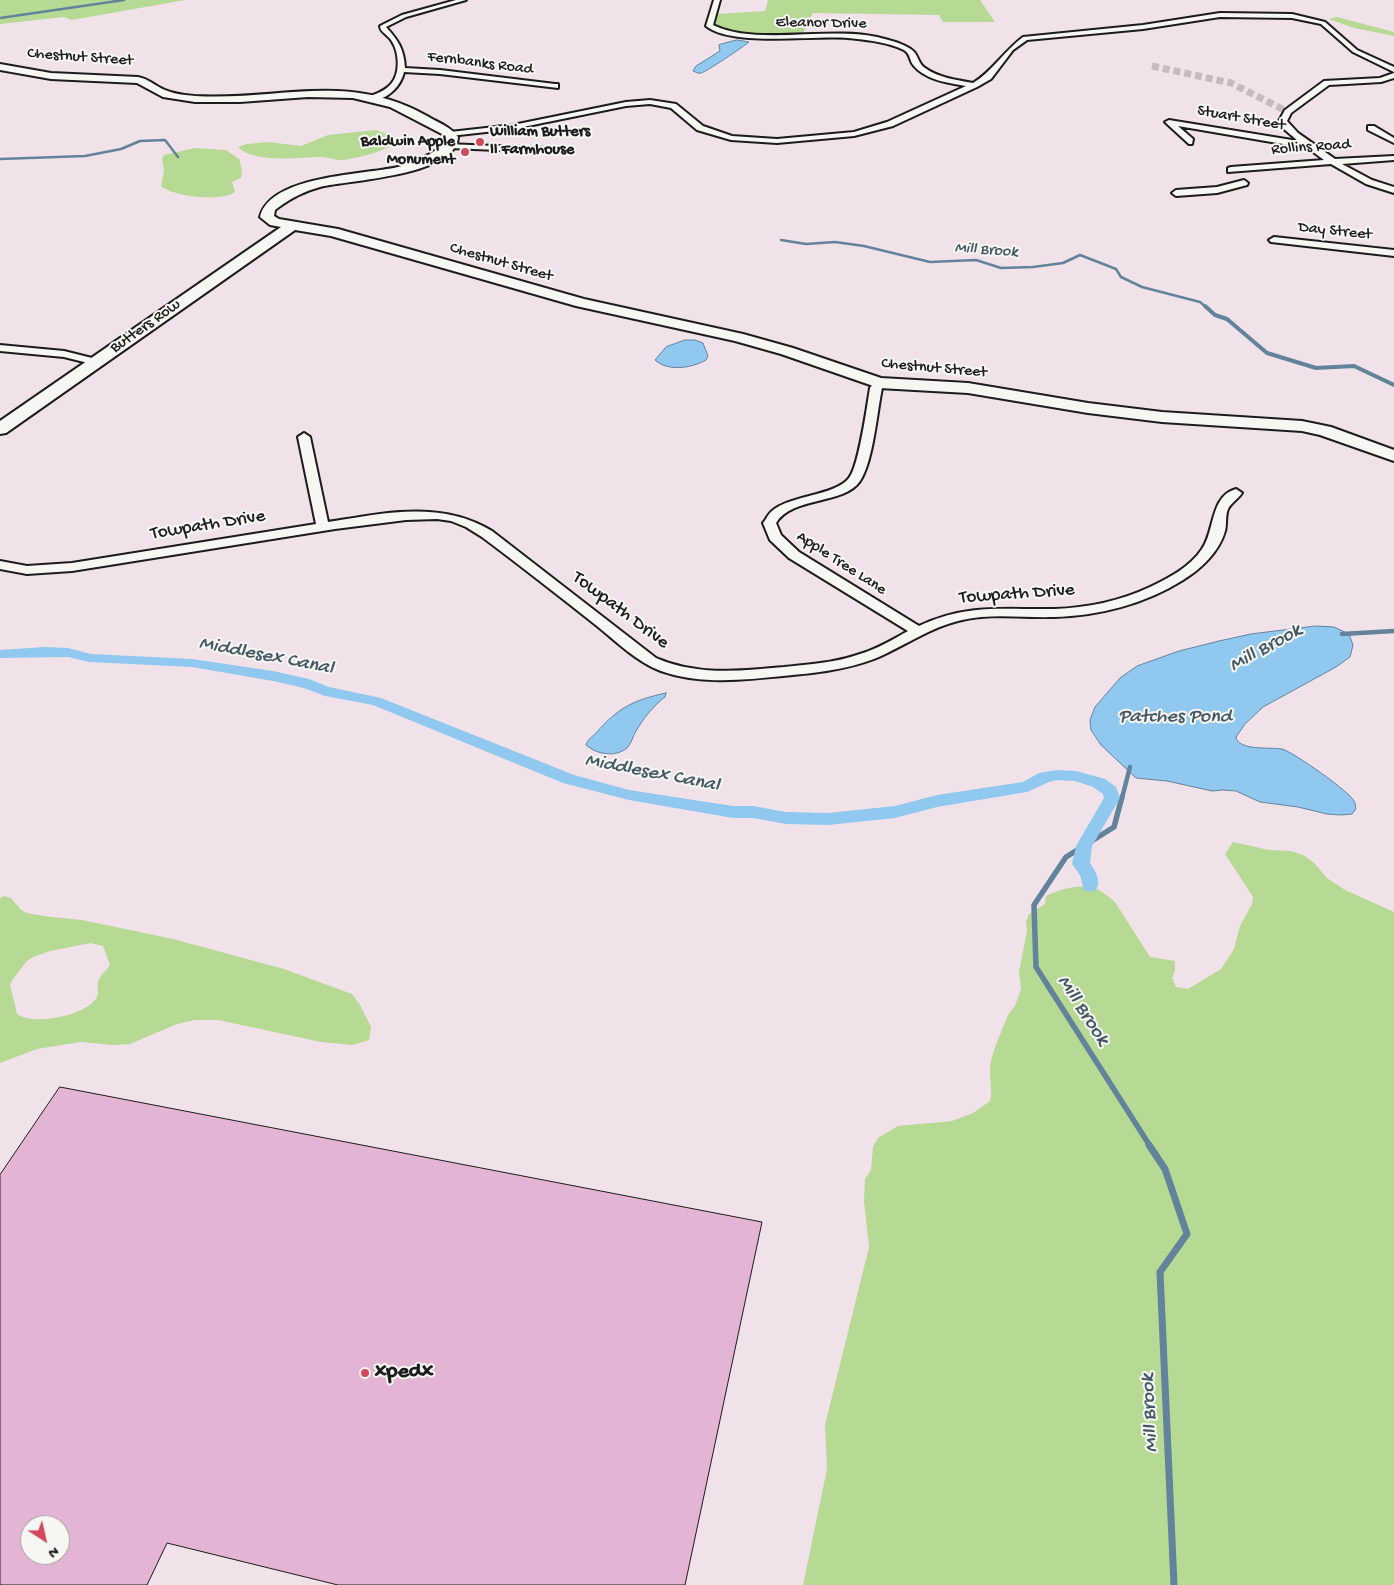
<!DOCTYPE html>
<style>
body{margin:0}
#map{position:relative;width:1394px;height:1585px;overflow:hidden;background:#f1e2e9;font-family:"Gochi Hand",sans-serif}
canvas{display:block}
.north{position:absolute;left:20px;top:1515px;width:50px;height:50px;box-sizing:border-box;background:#f6f6f2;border:1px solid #9f9f9c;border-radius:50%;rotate:145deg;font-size:14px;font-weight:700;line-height:20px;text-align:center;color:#1c1c1c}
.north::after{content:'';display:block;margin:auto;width:18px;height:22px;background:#d1495b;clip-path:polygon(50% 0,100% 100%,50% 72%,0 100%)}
</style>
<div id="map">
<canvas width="1394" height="1585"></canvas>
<div class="north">N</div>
</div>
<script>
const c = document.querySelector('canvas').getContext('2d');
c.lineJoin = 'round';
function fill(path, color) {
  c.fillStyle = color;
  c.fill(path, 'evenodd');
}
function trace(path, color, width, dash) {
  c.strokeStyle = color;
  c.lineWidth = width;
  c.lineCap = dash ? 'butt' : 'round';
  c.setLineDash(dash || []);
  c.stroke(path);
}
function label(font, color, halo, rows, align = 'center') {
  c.font = font + ' "Gochi Hand",sans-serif';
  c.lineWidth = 4;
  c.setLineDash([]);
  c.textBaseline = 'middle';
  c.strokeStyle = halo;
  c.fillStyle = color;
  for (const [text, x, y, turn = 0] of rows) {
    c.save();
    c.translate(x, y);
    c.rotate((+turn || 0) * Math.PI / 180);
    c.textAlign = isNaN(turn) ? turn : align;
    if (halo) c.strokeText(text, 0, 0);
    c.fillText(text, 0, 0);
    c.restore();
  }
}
fill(new Path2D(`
 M0,0h185l-113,20 -8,-3 -64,7z
 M768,0h212l15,22h-52l-4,-7 -126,-2 -10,20c-25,1 -68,6 -89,-8l3,-11 48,-3z
 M1337,17l57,15v4l-40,-8 -25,-9z
 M376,130l16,6 1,9c-15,8 -32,12 -49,15 -7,1 -15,-3 -23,-3 -21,0 -66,7 -83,-10l9,-3 21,-2 33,4 27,-11z
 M195,148l31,2 13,9 3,11 -1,8 -9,4 3,10c-14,10 -61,5 -74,-6l3,-15 -2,-13 2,-3z
 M1233,842l36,8 22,1 12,4 10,7 14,16 18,12 49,22v673h-591l24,-116 -2,-44 44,-178 -5,-46 1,-22 6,-9 2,-23 5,-9 20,-12 54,-5 21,-8 17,-12c3,-13 -2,-26 1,-40 4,-16 12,-33 18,-48l6,-7 6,-17 -2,-17 8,-41 -1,-9 3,-8 16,-10 1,-8c11,-6 34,-12 46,-9 9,3 16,9 23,15l35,55 25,4v10l-3,7 4,9 12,2 33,-20 13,-20 6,-23 12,-22 1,-7 -28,-43z
 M4,896l7,2 10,12 6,3 24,4 31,3 91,19 111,30 68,25 8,11 11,22 -2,13 -16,5 -32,-3 -103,-22h-23l-18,4 -47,20 -17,1 -32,-3 -44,7 -37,14v-165zM91,943l12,3 7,19c-4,6 -10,10 -12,17 -1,4 1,11 -1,15 -10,19 -64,29 -80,17l-7,-29 3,-6 14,-18 6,-4 17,-6z`), '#b6d993');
const water = new Path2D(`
 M737,40l12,2c-6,5 -43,30 -48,31 -3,1 -5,-1 -8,-2l3,-5 24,-15 -1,-6z
 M685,340h10l8,3 5,13 -2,4c-14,8 -38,12 -51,0l11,-13z
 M1316,626l18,1 15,7 4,11 -3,12 -14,10 -73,40 -18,17 -9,13c2,14 34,10 46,12 11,3 67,42 72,52 2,3 1,5 2,8l-4,5 -11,1 -14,-1 -29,-7 -38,-5 -24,-11 -13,-1 -11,1 -45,-10 -31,-3 -35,-33 -10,-15 -1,-10 5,-13 25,-29 17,-12 42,-15 40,-10 32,-7z
 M666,693l-1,4c-11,8 -22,22 -29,34 -3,5 -5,13 -9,17 -12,10 -31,6 -41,-3 2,-6 6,-8 10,-12 22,-25 37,-33 70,-40z`);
fill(water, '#91c8ef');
trace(water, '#62839b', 1);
trace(new Path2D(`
 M0,18l124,-18
 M0,159l85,-3 36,-7 19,-8 25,-1 13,17
 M781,240l25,4 29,-2 29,4 66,16 46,-2 25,8 32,-1 30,-4 17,-8 36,14 5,8 21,10 58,15 6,5`), '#62839b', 2.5);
trace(new Path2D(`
 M1205,306l10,9 12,4 40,34 49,15 38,-2 40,19`), '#62839b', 4);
trace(new Path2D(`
 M1342,634l52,-3
 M1122,798l8,-31`), '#62839b', 4.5);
trace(new Path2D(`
 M1122,797l-8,30 -48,30 -32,48 2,62 114,179`), '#62839b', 5.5);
trace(new Path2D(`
 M1149,1145l16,24 22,65 -27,38 14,313`), '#62839b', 7);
fill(new Path2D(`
 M45,647l23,1 23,6 101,5 81,12 36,8 20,8 52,11 193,77 55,15 104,16h20l33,6 42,1 67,-7 42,-11 86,-13 16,-9 18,-3 19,1 29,8 11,8 4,11 -28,48 -2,17c5,8 12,18 6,27l-6,2 -6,-2 -4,-15 -8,-11 4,-18 28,-48 -1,-4 -10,-7 -18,-6 -18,-1 -8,2 -22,10 -90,15 -42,11 -67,7 -42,-1 -33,-6h-20l-104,-18 -66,-17 -190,-78 -48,-9 -21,-8 -31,-7 -81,-14 -103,-5 -21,-5 -68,1v-8z`), '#91c8ef');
const building = new Path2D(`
 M60,1087l702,135 -77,363h-347l-171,-42 -20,42h-147v-410zM30,1525h30v30h-30z`);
fill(building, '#e4b4d5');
trace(building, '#1c1c1c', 1);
trace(new Path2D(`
 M1152,66l79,17 57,29`), '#c6bac0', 7, [7, 4]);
const street = new Path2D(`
 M456,0h10l-60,17 -20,10c12,13 18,22 19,41l35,2 115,14h3v4l-118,-14 -36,-2c-3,14 -17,29 -33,28v-4c7,-3 15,-6 20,-12 10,-11 8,-33 0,-44 -4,-6 -11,-8 -11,-14l22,-11z
 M714,0h6l-7,25c42,21 115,1 164,12 11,3 31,7 38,16 4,6 4,11 10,15 14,10 32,12 48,15 20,-12 31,-32 50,-46l120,-12 77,-12 72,1 33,8 32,28 37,17v5l-41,-20 -32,-28 -29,-6 -72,-1 -77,12 -116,11 -14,10 -22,29 -14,8 -84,39 -39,10 -77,7 -46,-3 -34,-10 -26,-22 -21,-4 -24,2 -113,23 -63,7 -4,-2 4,-2 63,-7 113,-23 24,-2 26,4 27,22 29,10 45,3 77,-7 33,-10 79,-36c-18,-3 -40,-6 -52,-20 -5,-5 -3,-12 -10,-16 -16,-8 -38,-10 -56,-12 -35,-3 -116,9 -142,-12z
 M1394,73v5l-13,4 -52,3 -38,28 -4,8 11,12 37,26 59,-3v4l-52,4 30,16 22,7v6l-28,-9 -35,-20 -103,8v-4l3,-1 93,-7 -19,-14 -16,-1 -111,-19 15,13 -1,5h-3l-24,-22 4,-2 129,21 -14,-12 -5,-8 6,-11 39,-29 56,-3z
 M1368,126h6l20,12v5l-26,-13z
 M446,144l102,4 4,2 -4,2 -99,-4h-3z
 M1244,180l4,3 -1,2 -30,8 -41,3 -4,-3 4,-3 41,-3z
 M1274,237l120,13v6l-123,-14 -2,-2z
 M0,345l64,6 36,9 1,2 -5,3 -32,-8 -64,-6z
 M879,380l6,3 -3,5c-5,24 -9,74 -22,93 -16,24 -68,15 -84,42l5,12 18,17 120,74c49,-23 84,-16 135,-17 33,-1 66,-8 96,-22 19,-9 40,-20 52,-38 13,-18 8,-53 34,-60l6,4c-4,6 -11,10 -14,16 -3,7 -1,15 -3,22 -6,21 -24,38 -42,49 -38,24 -85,36 -129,37 -31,1 -62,-4 -92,3 -32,7 -59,27 -88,39 -29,11 -60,14 -91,17 -41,4 -82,9 -122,-5 -24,-9 -44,-29 -64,-45 -38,-30 -76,-60 -115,-89l-16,-10 -15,-6 -14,-2 -31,1 -71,9 -263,42 -45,3 -27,-5v-8l27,5 45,-3 244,-39 -18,-87 6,-4 6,4 18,85c56,-9 113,-22 164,9l164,127c42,18 84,13 128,9 26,-3 51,-4 76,-13 17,-5 32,-14 48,-23l-119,-73 -19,-18 -7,-17c3,-3 5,-9 9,-12 18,-16 63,-15 77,-33 10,-12 18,-72 21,-90l5,-7z`);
const secondary = new Path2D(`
 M0,64l51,9 87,4c11,2 17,9 27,13 9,4 20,5 30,6 84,5 152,-25 232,20 10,6 24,11 31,21 -1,39 -110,43 -138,50 -15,4 -29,11 -41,20l-4,3 -1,6 5,3 59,10 246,70 159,35 50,14 88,30 87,5 120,20 74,9 140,9 29,6 63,23v11l-74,-26 -18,-4 -140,-9 -74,-9 -120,-20 -89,-5 -98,-34 -46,-13 -159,-35 -245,-70 -36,-6 -289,203 -6,1v-13l281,-194 -11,-2 -10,-8c10,-42 104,-42 138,-50 13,-3 24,-8 35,-15 5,-3 11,-6 13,-13l-2,-4 -54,-28 -37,-9 -45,-1 -68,5h-45l-32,-5 -26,-14 -86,-4 -51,-9z`);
trace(street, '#1c1c1c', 4);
trace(secondary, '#1c1c1c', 4);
fill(street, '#f6f6f2');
fill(secondary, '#f6f6f2');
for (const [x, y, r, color] of [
 [480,142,5,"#d1495b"],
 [465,152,5,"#d1495b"],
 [365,1373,5,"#d1495b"]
]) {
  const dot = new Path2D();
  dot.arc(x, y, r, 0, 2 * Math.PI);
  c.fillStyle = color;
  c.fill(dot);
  trace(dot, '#f6f6f2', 2);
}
label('16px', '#1c1c1c', '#f6f6f2', [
 ["Eleanor Drive",821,24,1],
 ["Chestnut Street",80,58,4],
 ["Fernbanks Road",480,64,7],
 ["Stuart Street",1241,119,10],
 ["Rollins Road",1311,148,-4],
 ["Day Street",1335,232,6],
 ["Chestnut Street",501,263,16],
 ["Butters Row",146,327,-35],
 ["Chestnut Street",934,369,5],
 ["Apple Tree Lane",841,564,33]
]);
label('bold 16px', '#1c1c1c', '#f6f6f2', [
 ["William Butters",490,133],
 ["II Farmhouse",490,151],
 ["Baldwin Apple",455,143,"right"],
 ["Monument",455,161,"right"]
], 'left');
label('italic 16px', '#455866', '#f6f6f2', [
 ["Mill Brook",986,251,4]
]);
label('19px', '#1c1c1c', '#f6f6f2', [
 ["Towpath Drive",208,526,-9],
 ["Towpath Drive",1017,595,-4],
 ["Towpath Drive",620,611,37]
]);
label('italic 20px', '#455866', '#f6f6f2', [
 ["Mill Brook",1266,649,-29],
 ["Middlesex Canal",266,657,11],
 ["Patches Pond",1175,718],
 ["Middlesex Canal",652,774,11],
 ["Mill Brook",1082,1011,57],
 ["Mill Brook",1151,1413,-93]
]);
label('bold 22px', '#1c1c1c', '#f6f6f2', [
 ["xpedx",375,1373]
], 'left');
</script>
